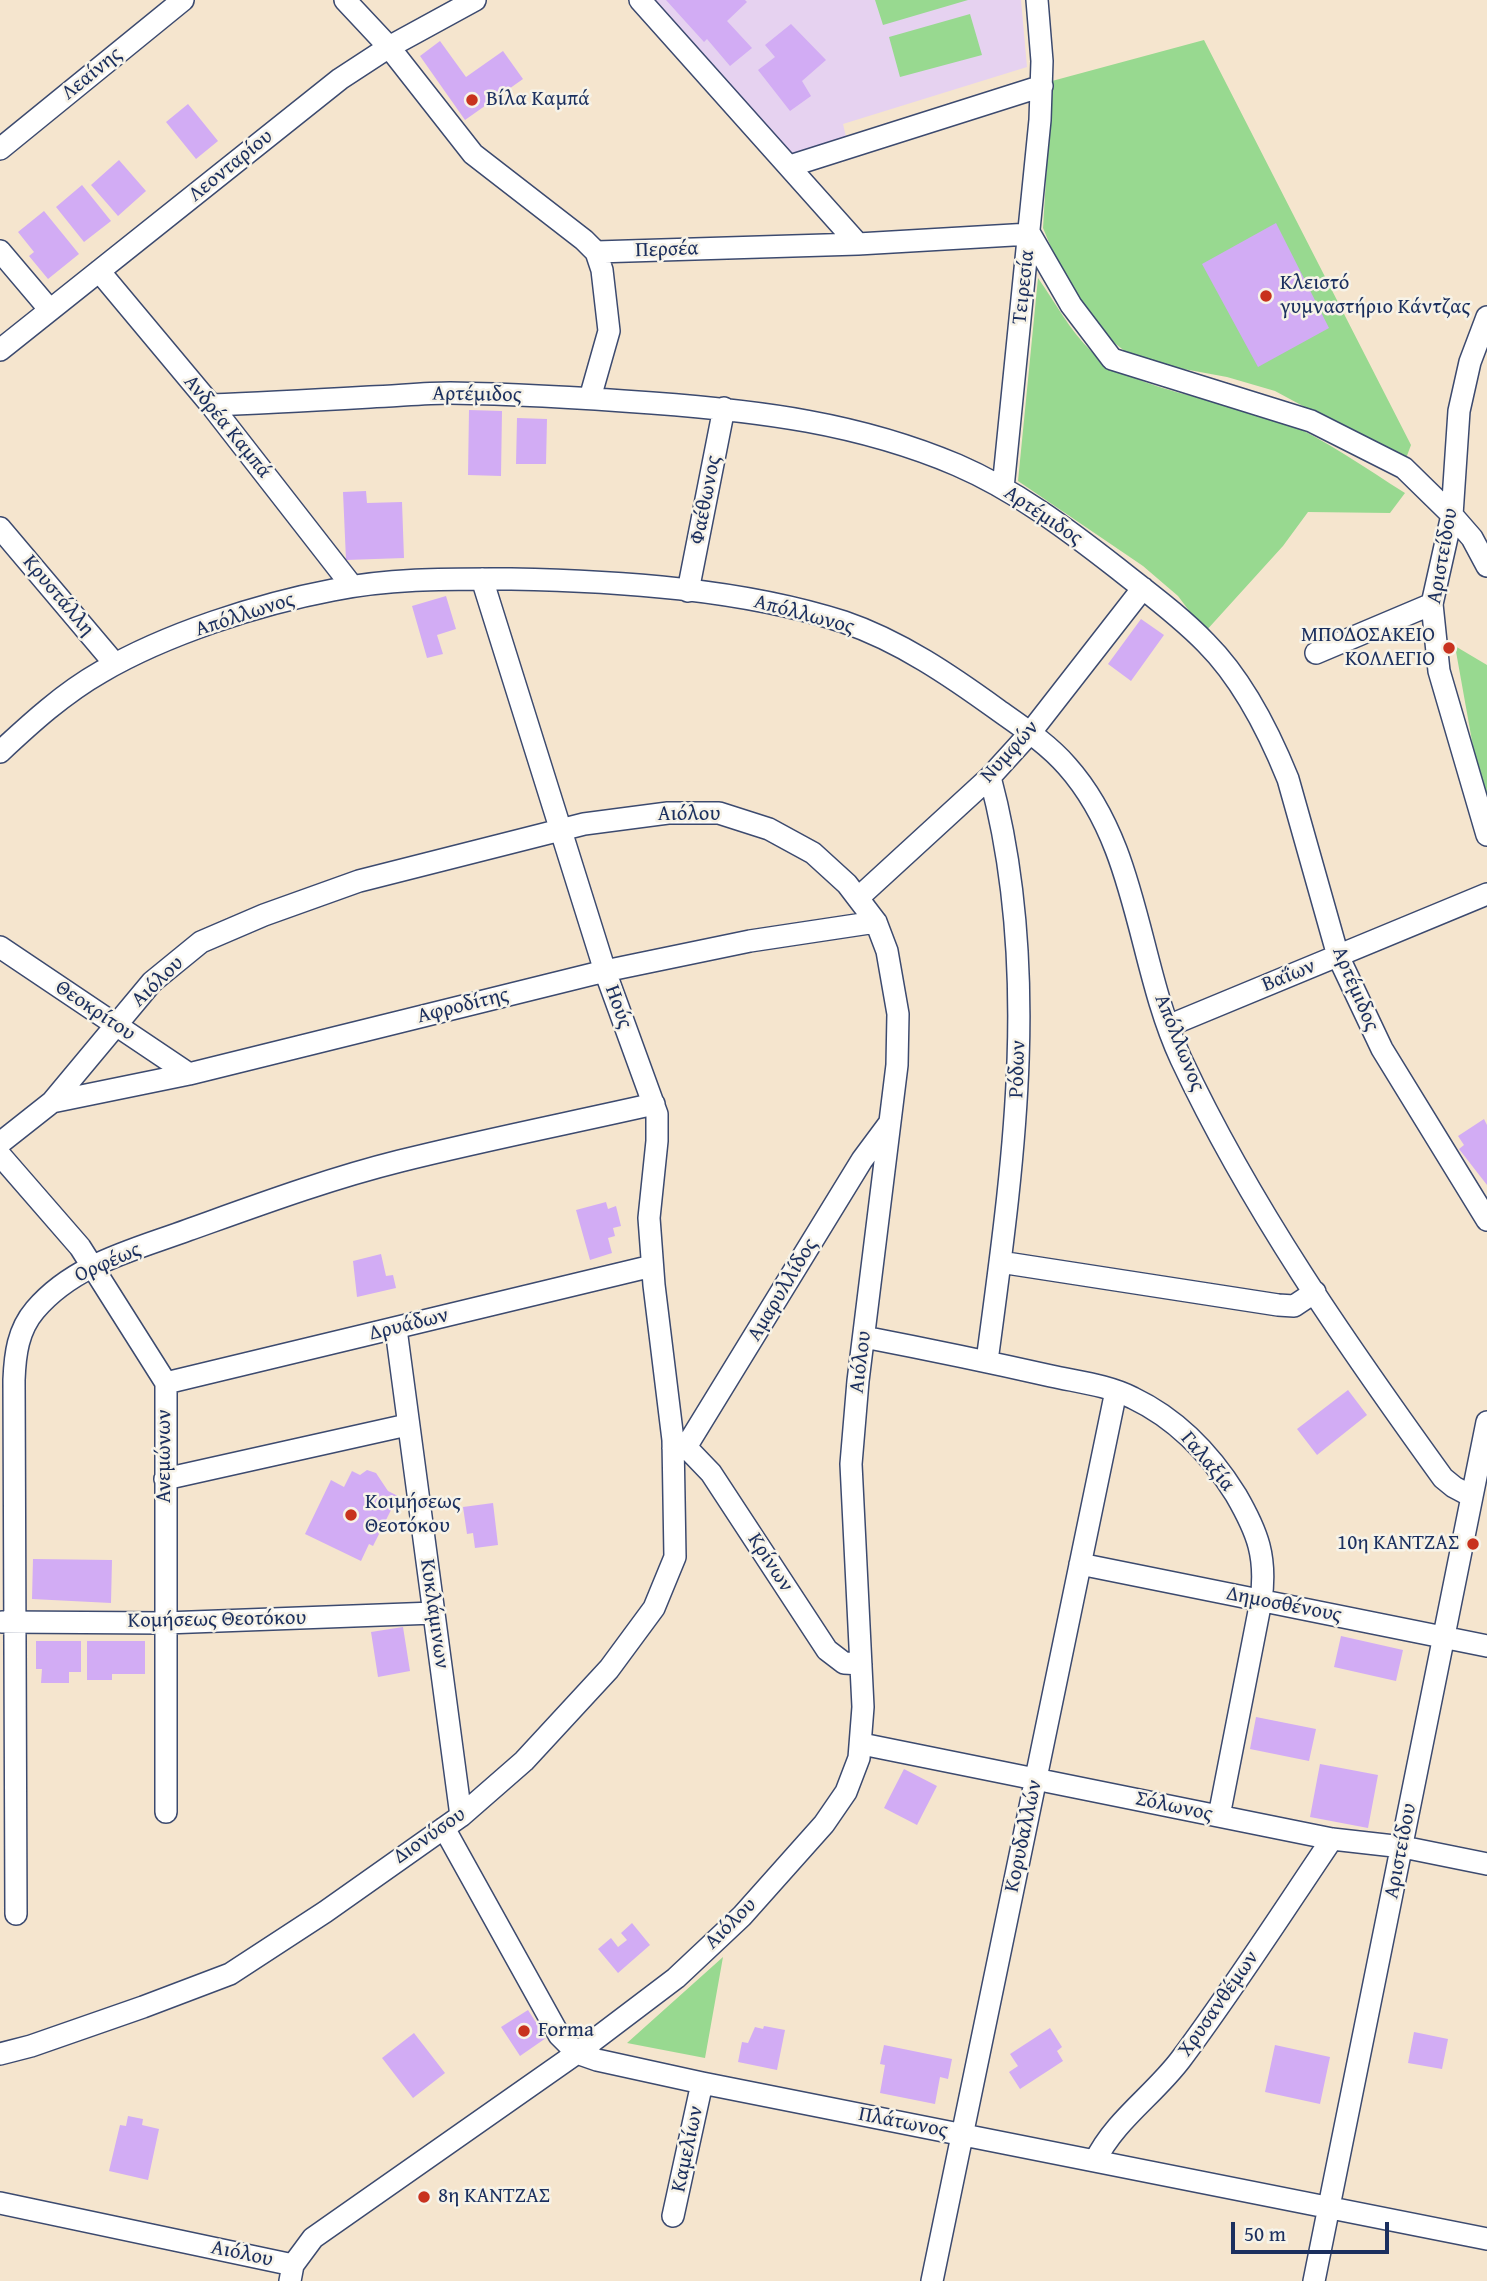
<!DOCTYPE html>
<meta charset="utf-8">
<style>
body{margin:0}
#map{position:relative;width:1487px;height:2281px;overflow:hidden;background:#f5e5ce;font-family:"Gentium Book Plus",serif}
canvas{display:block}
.scale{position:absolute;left:1231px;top:2222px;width:158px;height:32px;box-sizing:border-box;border:4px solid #1b2f5e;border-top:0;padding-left:9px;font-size:21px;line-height:24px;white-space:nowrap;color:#1b2f5e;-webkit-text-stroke:5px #f7f3e8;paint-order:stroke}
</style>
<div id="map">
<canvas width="1487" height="2281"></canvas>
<div class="scale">50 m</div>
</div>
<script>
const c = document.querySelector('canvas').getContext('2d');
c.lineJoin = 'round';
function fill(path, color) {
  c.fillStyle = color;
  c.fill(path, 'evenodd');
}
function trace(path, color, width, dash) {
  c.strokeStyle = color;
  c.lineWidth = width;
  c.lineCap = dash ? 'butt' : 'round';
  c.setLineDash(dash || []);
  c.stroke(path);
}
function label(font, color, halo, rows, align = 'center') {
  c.font = font + ' "Gentium Book Plus",serif';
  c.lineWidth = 5;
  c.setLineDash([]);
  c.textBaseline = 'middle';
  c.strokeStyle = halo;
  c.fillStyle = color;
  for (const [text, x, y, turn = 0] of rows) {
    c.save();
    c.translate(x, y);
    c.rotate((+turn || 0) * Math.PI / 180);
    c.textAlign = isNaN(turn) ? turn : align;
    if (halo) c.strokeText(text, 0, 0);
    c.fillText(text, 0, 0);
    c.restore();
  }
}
fill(new Path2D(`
 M648,0h373l6,67 -184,57 4,17 -57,17z`), '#e6d2f0');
fill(new Path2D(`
 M875,0h93l-85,25z
 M970,14l12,41 -82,22 -11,-40z
 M1204,40l207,405 -6,16 -130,-70 -48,-14 -65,-12 -21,-7 -15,-6 -27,-21 -34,-50 -22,-53 9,-147z
 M1038,278c17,24 32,53 53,73 47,43 132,47 189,69 44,18 85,48 125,73l-15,20 -82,-1 -25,34 -78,86 -27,-36 -35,-30 -125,-85z
 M1455,646l32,19v157l-1,-3z
 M723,1957l-18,101 -78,-15z`), '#98d990');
fill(new Path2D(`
 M666,0h79l2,2 -20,19 25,27 -22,18 -23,-27 -3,3z
 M791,24l35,36 -24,21 9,15 -21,15 -32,-41 17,-13 -10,-12z
 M440,41l26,36 37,-26 20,28 -58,41 -45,-64z
 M188,104l30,37 -22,18 -30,-37z
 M119,160l27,31 -28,25 -27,-31z
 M82,185l29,36 -27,21 -28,-35z
 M44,211l35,43 -31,25 -19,-23 5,-4 -16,-20z
 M1276,223l53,105 -71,39 -56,-103z
 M469,410l33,1 -1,65 -33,-1z
 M517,418l30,1 -1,45h-30z
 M366,491l1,12 35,-1 2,56 -58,2 -3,-68z
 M446,596l10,33 -19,6 6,19 -16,4 -15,-52z
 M1141,619l23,16 -33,46 -23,-17z
 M1484,1119l3,6v60l-28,-36 5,-4 -6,-9z
 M606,1202l2,7 8,-3 5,20 -8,2 2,8 -7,2 4,15 -22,7 -14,-50z
 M381,1254l5,22 7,-1 3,13 -39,9 -4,-36z
 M1348,1390l19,25 -50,40 -20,-26z
 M367,1470l9,3 12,18 10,5 -25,50 -4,-2 -8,17 -56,-27 26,-54 13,7 8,-16 8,4z
 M493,1503l5,42 -23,3 -2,-15 -6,1 -4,-27z
 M33,1559l79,1 -1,43 -79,-4z
 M403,1627l7,44 -32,6 -7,-45z
 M1341,1636l62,14 -7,31 -62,-14z
 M36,1641h45v31h-12v11h-28l1,-14h-6z
 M87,1641h58v33h-33v6h-25z
 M1256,1717l60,12 -7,32 -59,-12z
 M1320,1764l58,11 -10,53 -58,-11z
 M904,1769l33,17 -20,39 -33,-17z
 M632,1923l18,22 -32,28 -20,-24 13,-11 7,9 9,-7 -6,-7z
 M528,2010l18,28 -26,18 -19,-29z
 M764,2026l21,4 -8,40 -39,-8 4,-20 6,1 7,-16 8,2z
 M1050,2028l12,19 -5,4 6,10 -43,28 -11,-17 9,-6 -8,-12z
 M1414,2032l34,7 -6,30 -34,-6z
 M414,2033l31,40 -32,25 -31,-40z
 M884,2045l68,14 -4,20 -8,-2 -5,27 -55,-11 5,-28 -5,-1z
 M1275,2045l55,12 -10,47 -55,-12z
 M128,2116l15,3 -1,6 17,4 -11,51 -39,-9 11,-46 6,1z`), '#d2acf4');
const minor = new Path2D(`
 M345,0l44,47 84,107 111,86 12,12 6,18 7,61 -19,67
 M640,0l218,244
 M0,149l183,-149
 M790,166l252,-80
 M0,251l50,59
 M596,252l262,-8 172,-10 41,71 41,54 199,62 93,47 48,47 20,23 15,28
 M99,271l112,134 141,181
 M1487,317l-17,45 -11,49 -7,104 -20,89 7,67 48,164
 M0,350l340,-271 49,-32 86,-47
 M211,405c53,-2 106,-5 159,-8 27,-1 54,-4 80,-4 67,1 135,5 202,10 107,8 206,20 305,62 58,25 110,64 160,103 30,24 62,47 89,75 36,36 63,89 82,136l50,177 44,93 105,171
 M1003,488l37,-368 2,-59 -5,-61
 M0,528l115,136
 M688,591l36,-183
 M1316,653l116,-49
 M0,752c31,-29 64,-59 101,-80 65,-38 158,-68 232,-82 58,-12 119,-11 178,-11 107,2 231,10 333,43 56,19 107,54 154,88 24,17 50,34 69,56 72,81 70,198 114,293 70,149 166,286 262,419l11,9 17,9
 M858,898l132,-121 40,-44 113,-145
 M0,947l189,127
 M1168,1026l319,-132
 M52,1102l137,-28 416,-103 145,-30 126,-19
 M0,1143l52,-41 100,-120 49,-40 63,-27 95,-34 225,-57 84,-11h51l50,16 44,24 34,31 29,38 11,29 11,63 -1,51 -39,316 -7,83 12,243 -4,51 -13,34 -22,32 -82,92 -66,62 -99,75 -264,185 -20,27 -3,16
 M0,1155l80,92 86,136v429
 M1000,1262l278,43 16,1 21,-14
 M396,1329l65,487
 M864,1337c62,12 125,25 187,39 27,6 57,9 82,22 44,21 78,57 103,97 22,38 31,62 25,106l-42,215
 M987,1361c26,-195 55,-390 3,-584
 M166,1383l486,-117
 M686,1447l25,26 116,177 17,13 17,1
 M673,1448l13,-1 176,-287 26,-35
 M165,1479l242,-54
 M1080,1564l407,82
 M2,1622l163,1 269,-10
 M862,1744l470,95 71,8 84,17
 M444,1828l115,207 18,18 20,7 105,23 785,156
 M16,1914l-2,-534c1,-26 4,-50 21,-70 39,-46 99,-60 153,-80 70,-25 140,-51 212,-69 84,-21 170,-38 254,-57
 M0,2054l31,-8 112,-39 87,-33 95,-62 136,-96 63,-55 85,-92 45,-61 21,-51 -2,-117 -19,-155 -5,-67 8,-77v-27l-52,-143 -123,-392
 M1095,2161c20,-41 59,-66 86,-102 53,-71 101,-146 151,-220
 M0,2203l293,62
 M673,2216l29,-133
 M932,2281l184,-890
 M1314,2281l173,-859`);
trace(minor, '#3c4a6f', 24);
trace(minor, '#fff', 21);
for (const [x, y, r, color] of [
 [472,100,7,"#c8321e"],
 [1266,296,7,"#c8321e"],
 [1449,648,7,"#c8321e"],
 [351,1515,7,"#c8321e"],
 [1473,1544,7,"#c8321e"],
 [524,2031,7,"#c8321e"],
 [424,2197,7,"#c8321e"]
]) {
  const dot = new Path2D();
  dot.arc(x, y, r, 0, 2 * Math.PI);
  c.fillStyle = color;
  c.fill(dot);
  trace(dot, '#f7f3e8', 2.5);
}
label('21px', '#1b2f5e', '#f7f3e8', [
 ["Λεαίνης",92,74,-39],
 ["Λεονταρίου",231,166,-39],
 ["Περσέα",667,250,-2],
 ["Tειρεσία",1024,287,-84],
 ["Αρτέμιδος",477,395,1],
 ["Ανδρέα Καμπά",227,427,51],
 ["Φαέθωνος",706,500,-79],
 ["Αρτέμιδος",1043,516,34],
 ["Αριστείδου",1443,556,-80],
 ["Κρυστάλλη",58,596,50],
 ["Απόλλωνος",245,615,-18],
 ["Απόλλωνος",804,615,15],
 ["Νυμφών",1010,752,-48],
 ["Αιόλου",689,815],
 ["Βαΐων",1289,976,-22],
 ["Αιόλου",158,982,-44],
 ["Αρτέμιδος",1355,989,67],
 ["Αφροδίτης",463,1006,-14],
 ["Ηούς",618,1007,70],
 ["Θεοκρίτου",95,1011,34],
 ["Απόλλωνος",1179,1043,68],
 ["Ρόδων",1018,1069,-88],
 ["Ορφέως",108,1263,-24],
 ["Αμαρυλλίδος",783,1290,-59],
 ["Δρυάδων",409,1325,-14],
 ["Αιόλου",861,1362,-83],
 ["Ανεμώνων",165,1456,-90],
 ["Γαλαξία",1207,1462,50],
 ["Κρίνων",770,1563,57],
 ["Δημοσθένους",1284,1605,11],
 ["Κυκλάμινων",434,1614,82],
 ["Κομήσεως Θεοτόκου",217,1620,-1],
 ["Σόλωνος",1174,1807,12],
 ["Διονύσου",430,1836,-35],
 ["Κορυδαλλών",1024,1836,-78],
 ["Αριστείδου",1401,1851,-79],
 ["Αιόλου",731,1924,-45],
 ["Χρυσανθέμων",1219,2004,-55],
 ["Πλάτωνος",903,2123,11],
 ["Καμελίων",688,2149,-78],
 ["Αιόλου",242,2254,12]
]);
label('21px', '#1b2f5e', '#f7f3e8', [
 ["Βίλα Καμπά",486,100],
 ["Κλειστό",1280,284],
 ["γυμναστήριο Κάντζας",1280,308],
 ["ΜΠΟΔΟΣΑΚΕΙΟ",1435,636,"right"],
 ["ΚΟΛΛΕΓΙΟ",1435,660,"right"],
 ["Κοιμήσεως",365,1503],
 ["Θεοτόκου",365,1527],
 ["10η ΚΑΝΤΖΑΣ",1459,1544,"right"],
 ["Forma",538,2031],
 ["8η ΚΑΝΤΖΑΣ",438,2197]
], 'left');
</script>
